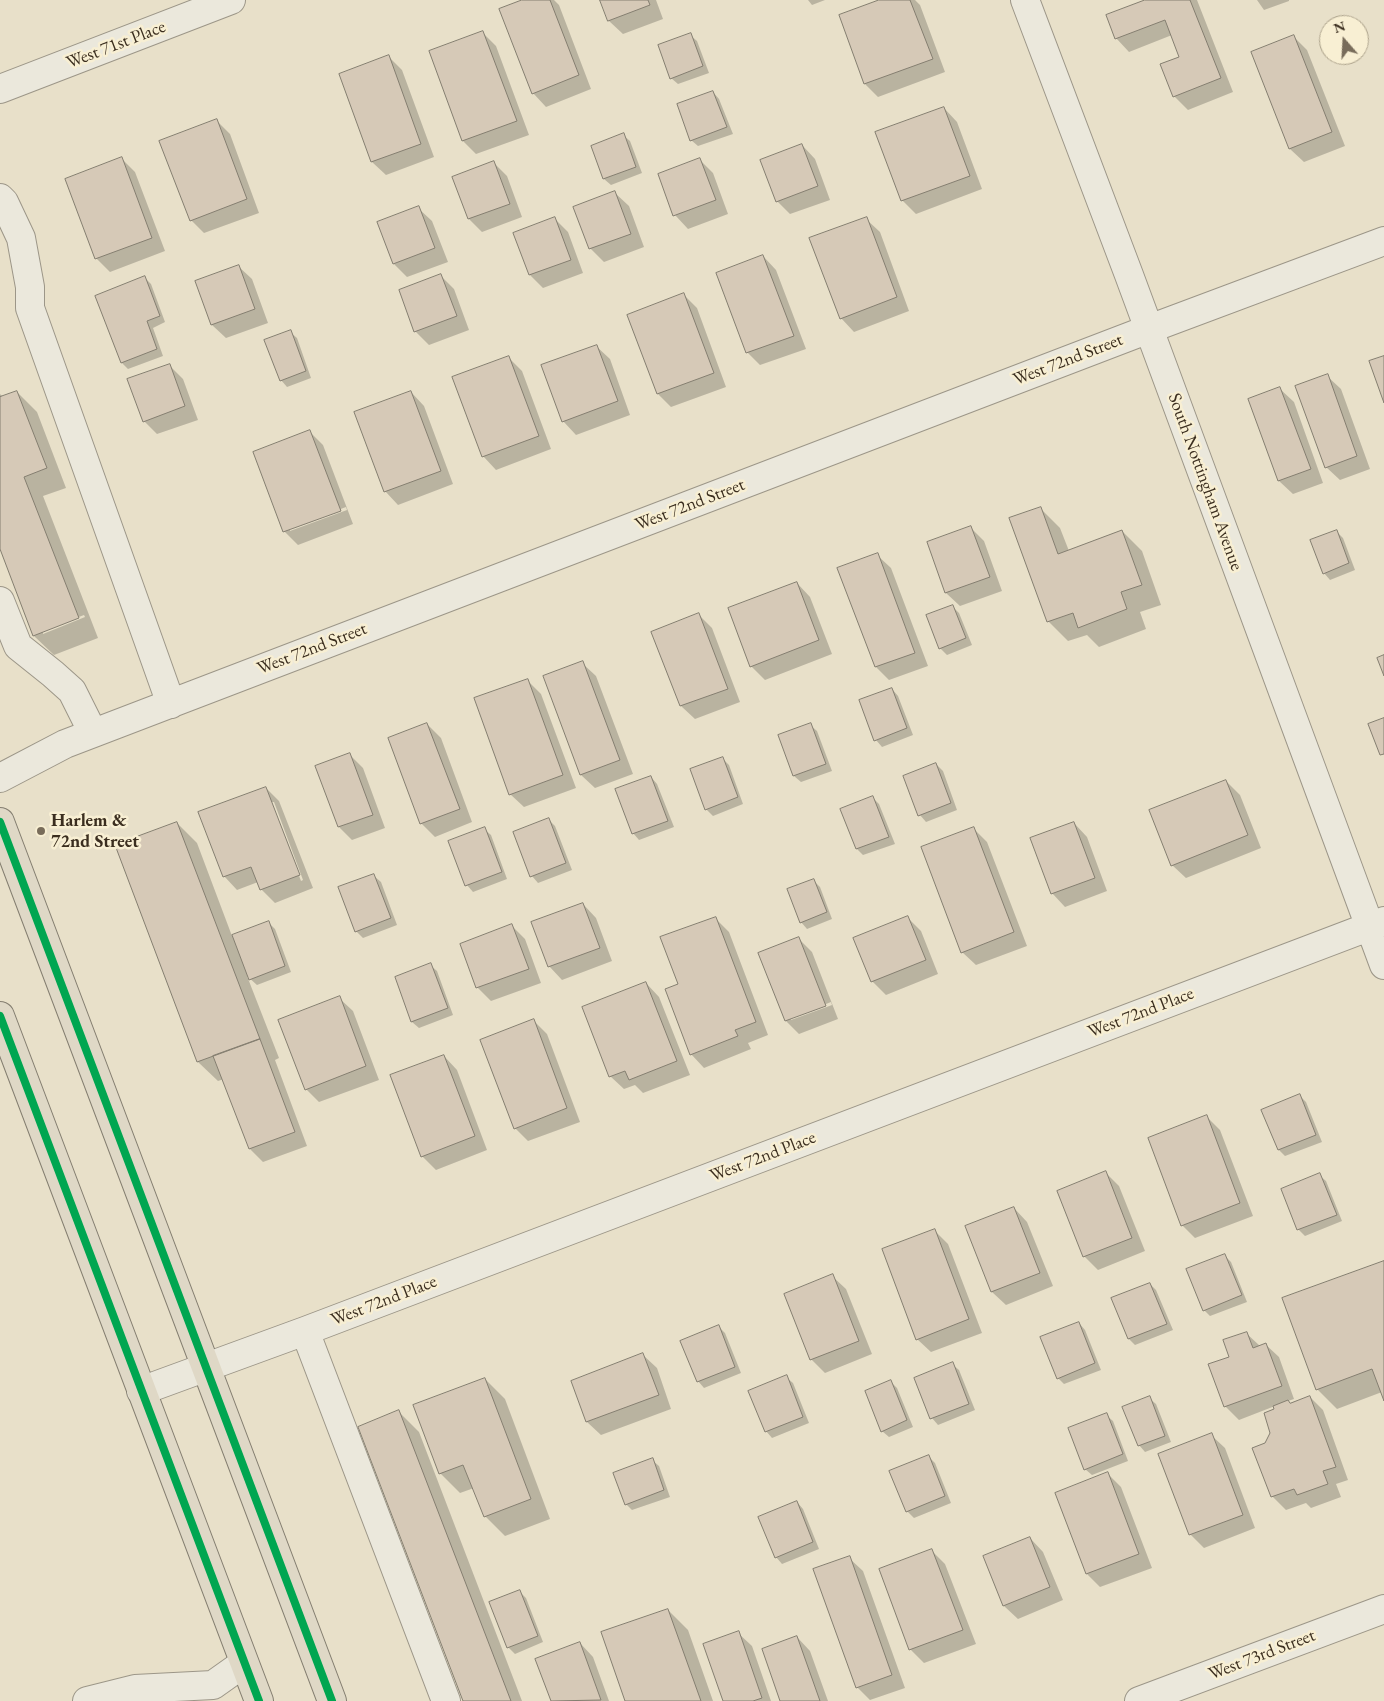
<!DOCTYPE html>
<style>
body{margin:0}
#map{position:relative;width:1384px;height:1701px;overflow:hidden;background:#e8e0c9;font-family:"EB Garamond",serif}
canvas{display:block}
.north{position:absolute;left:1319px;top:15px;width:50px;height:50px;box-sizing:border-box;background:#f8efd3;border:1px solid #aca28b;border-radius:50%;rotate:341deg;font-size:14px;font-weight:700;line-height:20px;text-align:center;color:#3b2e1f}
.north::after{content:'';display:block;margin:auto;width:18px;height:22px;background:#786c5a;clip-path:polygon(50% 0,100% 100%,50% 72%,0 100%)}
</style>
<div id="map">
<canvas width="1384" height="1701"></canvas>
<div class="north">N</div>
</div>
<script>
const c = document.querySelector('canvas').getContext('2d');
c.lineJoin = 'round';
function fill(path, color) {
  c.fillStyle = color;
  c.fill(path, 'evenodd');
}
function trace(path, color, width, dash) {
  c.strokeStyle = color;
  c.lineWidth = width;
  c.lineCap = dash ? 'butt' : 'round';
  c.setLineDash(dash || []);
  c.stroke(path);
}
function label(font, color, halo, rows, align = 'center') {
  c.font = font + ' "EB Garamond",serif';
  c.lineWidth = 5;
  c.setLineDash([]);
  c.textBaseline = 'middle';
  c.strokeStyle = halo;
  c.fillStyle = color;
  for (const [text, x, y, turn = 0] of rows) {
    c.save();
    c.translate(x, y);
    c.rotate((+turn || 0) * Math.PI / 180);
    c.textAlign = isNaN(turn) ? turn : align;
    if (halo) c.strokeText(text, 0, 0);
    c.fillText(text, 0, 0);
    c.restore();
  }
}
fill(new Path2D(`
 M525,0h29l5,5 32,84 -45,18 -13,-14z
 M601,0h55l7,19 -40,15 -14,-13z
 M808,0h17l-13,5z
 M883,0h32l5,5 25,67 -67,25 -13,-13 -25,-68z
 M1148,0h49l36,92 -45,18 -14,-14 7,-39 -9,-22 -43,17 -13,-14z
 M1257,0h32v1l-25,9z
 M482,32l14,14 33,89 -53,19 -13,-13 -33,-89z
 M690,35l7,6 12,32 -31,11 -7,-6z
 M1293,36l14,14 38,96 -41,16 -14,-13 -38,-96z
 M388,56l14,14 32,87 -48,18 -14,-13 -32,-87z
 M713,92l6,7 14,35 -35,12 -7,-6z
 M944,108l13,14 25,67 -66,25 -14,-14z
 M217,121l13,13 29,79 -55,20 -13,-13z
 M623,135l7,6 12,32 -31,12 -7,-6 -11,-32z
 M802,145l13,14 15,41 -40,14 -13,-13z
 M122,159l13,13 30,79 -55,21 -14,-14z
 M700,160l13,13 15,41 -40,15 -13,-14 -16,-40z
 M494,163l13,13 15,41 -40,15 -13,-13 -15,-41z
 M615,193l14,13 15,41 -40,15 -14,-14z
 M418,208l14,13 16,41 -41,15 -13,-13z
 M555,219l13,13 15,41 -40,15 -13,-13 -15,-41z
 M866,219l14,13 29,79 -55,21 -13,-14z
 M763,256l13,14 30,79 -46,16 -13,-13z
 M238,266l14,13 16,44 -42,15 -14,-13 -16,-43z
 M441,276l13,13 15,41 -40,15 -13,-13 -16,-41z
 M145,278l6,6 14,38 -12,6 10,28 -35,13 -6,-6z
 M684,295l13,13 29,79 -55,20 -13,-13 -30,-79z
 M290,332l7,6 14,40 -24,9 -6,-7z
 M596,346l14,13 20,56 -54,20 -13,-14z
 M508,357l14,14 29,78 -55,21 -13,-14z
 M169,365l14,14 15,41 -41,14 -13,-13z
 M1327,376l14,13 29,80 -30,11 -14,-13z
 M1280,389l14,13 29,81 -30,11 -14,-13 -29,-81z
 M17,392l20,20 29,76 -23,8 55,142 -44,17 -20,-19 -34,-90v-152l3,3zM84,615l1,2 -42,17v-3z
 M411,392l13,14 29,78 -55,21 -13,-14z
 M310,432l13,13 30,79 -55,21 -14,-14zM346,507l1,3 -57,21v-3z
 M1040,508l20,20 9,23 53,-20 20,20 19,54 -21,7 6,17 -47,18 -12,-12 -19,6 -20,-20z
 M971,528l13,13 18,50 -42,15 -14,-13z
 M1337,532l6,6 12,32 -25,10 -6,-7z
 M877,555l14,13 37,98 -39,14 -13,-13z
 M797,583l13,14 22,57 -67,26 -14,-14z
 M953,607l6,6 13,32 -25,10 -7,-7z
 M699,615l13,13 28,74 -45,17 -14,-13 -28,-73z
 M582,663l14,13 37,98 -38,14 -14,-13 -36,-98z
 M527,680l14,14 35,94 -52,19 -14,-13z
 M892,689l6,7 15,39 -31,12 -6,-7z
 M427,724l14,14 31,84 -37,15 -14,-14z
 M810,725l7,6 15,40 -31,11 -7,-6z
 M350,755l13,13 22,60 -33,12 -13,-13z
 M723,759l6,6 14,39 -30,12 -7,-7z
 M936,764l7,7 14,39 -31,12 -6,-7z
 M651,777l6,7 17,43 -35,13 -6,-7z
 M1226,781l14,14 21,53 -75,30 -14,-13z
 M266,788l13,13 34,87 -38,15 -14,-14 -3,-7 -21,8 -13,-14zM271,802h3l29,78 -2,1z
 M873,798l6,6 16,40 -32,11 -6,-6z
 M549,820l6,6 17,44 -34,13 -6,-7z
 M177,823l20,20 35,93 36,-14 7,7 16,43 -34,13 -10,-9 32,82 -4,2 32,86 -44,16 -13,-13 -26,-70 -6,2 -20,-19z
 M1074,823l13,14 20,54 -42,16 -13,-14z
 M484,829l7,6 16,44 -34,13 -6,-7z
 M974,829l13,13 40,104 -51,19 -14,-13z
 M374,876l7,6 16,43 -34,13 -7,-7z
 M814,881l6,6 12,32 -25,10 -6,-7z
 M583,904l13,14 16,43 -50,19 -13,-14z
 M907,917l14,14 17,43 -52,21 -14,-14z
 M715,918l14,14 39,103 -20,8 3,6 -47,19 -13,-14 -12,-69z
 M512,926l13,13 16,44 -50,18 -14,-14z
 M799,939l13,13 26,67 -39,15 -13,-13 -26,-68zM831,1002l1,3 -41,15v-2z
 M430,965l7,6 16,44 -34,13 -7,-6 -16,-44z
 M646,983l13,14 31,78 -47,18 -8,-8 -11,4 -14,-13z
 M339,998l14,13 26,69 -60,22 -13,-13z
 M533,1020l14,14 33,88 -52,19 -13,-13z
 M444,1056l13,14 30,80 -51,20 -14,-14z
 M1300,1096l6,6 16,40 -37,14 -6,-6 -16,-39z
 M1207,1117l13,13 33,86 -58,22 -13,-13z
 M1106,1173l13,13 26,65 -47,19 -14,-14z
 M1319,1175l7,6 16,40 -37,15 -6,-6 -16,-40z
 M1014,1208l13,14 26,64 -47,19 -14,-13 -25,-65z
 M934,1230l14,14 34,89 -51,19 -14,-13z
 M1224,1255l7,7 16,40 -37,14 -6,-6z
 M1384,1262v135l-2,-5 -45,17 -20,-20z
 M832,1276l14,13 26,65 -47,19 -14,-14z
 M1150,1284l6,6 17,40 -38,15 -6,-6 -16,-40z
 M1079,1323l6,7 16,40 -37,14 -6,-6z
 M719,1327l6,6 16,40 -37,15 -6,-7z
 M1246,1333l14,13 5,-2 14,13 15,42 -6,2 3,3 19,-7 13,13 25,70 -12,4 5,13 -30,11 -5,-5 -20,7 -14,-14 -6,-52 6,-11 4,-23 -1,-4 -36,14 -14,-14 6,-49z
 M643,1355l14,13 14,41 -70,26 -14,-13 -15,-41z
 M952,1364l7,6 16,40 -37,15 -6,-7z
 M786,1377l7,6 16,40 -37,15 -6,-7z
 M485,1379l20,20 45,120 -45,17 -20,-20 -11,-28 -14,5 -20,-20z
 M891,1382l6,6 16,39 -24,10 -7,-6z
 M1149,1398l7,6 15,38 -26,10 -6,-7z
 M399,1412l20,20 103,269h-58z
 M1106,1415l7,6 15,40 -36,14 -7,-6z
 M1211,1435l14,13 30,80 -51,20 -14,-14z
 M928,1456l7,7 16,40 -37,15 -7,-7z
 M652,1460l7,6 11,31 -38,13 -6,-6z
 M1108,1474l13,13 31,81 -52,19 -13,-13z
 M797,1502l6,7 16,40 -37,15 -6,-7z
 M1030,1538l13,14 20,48 -45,19 -14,-13 -19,-49z
 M932,1551l13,13 31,80 -52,19 -13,-13 -31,-80z
 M849,1558l14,13 42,117 -35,12 -13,-13z
 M519,1591l7,7 17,44 -28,12 -7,-7z
 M668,1610l20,20 25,71h-86z
 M738,1633l14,13 19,55h-47z
 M797,1637l13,14 18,50h-47z
 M580,1643l13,14 16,44h-57l-15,-42z`), '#0003');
const building = new Path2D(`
 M522,0h28l29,75 -47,19 -33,-85z
 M600,0h48l2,5 -42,16z
 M879,0h31l23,59 -69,25 -25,-69z
 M1145,0h45l31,78 -48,19 -13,-33 19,-7 -14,-37 -50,19 -9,-24z
 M483,31l34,90 -55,20 -33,-90z
 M691,33l12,33 -33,13 -12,-34z
 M1294,35l38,97 -43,17 -38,-97z
 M389,55l32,89 -50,18 -32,-88z
 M713,91l14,36 -37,14 -13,-37z
 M944,107l26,69 -69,25 -26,-69z
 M217,119l30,80 -57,22 -31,-80z
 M624,133l12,34 -33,12 -12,-33z
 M802,144l16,42 -42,16 -16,-42z
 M122,157l30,81 -57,21 -30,-80z
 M700,158l16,42 -43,16 -15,-42z
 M494,161l16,43 -42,15 -16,-42z
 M615,191l16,43 -42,15 -16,-42z
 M419,206l16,42 -42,16 -16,-42z
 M555,217l16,43 -42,15 -16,-42z
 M867,217l30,80 -57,22 -31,-81z
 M763,255l31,81 -48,17 -30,-80z
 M239,265l16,44 -44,16 -16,-44z
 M441,274l16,42 -43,16 -15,-42z
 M145,276l15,40 -13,5 10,28 -36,14 -26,-67z
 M684,293l30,80 -57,21 -30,-79z
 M291,330l15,41 -26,10 -16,-41z
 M597,345l21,56 -56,21 -21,-57z
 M509,356l30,80 -57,21 -30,-80z
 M1384,356v47l-15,-42z
 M170,364l15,42 -42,16 -16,-43z
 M1328,374l29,82 -32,12 -30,-82z
 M1280,387l31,82 -33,12 -30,-82z
 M17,391l30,77 -23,9 55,141 -46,18 -33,-87v-152z
 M411,391l30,80 -57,21 -30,-80z
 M310,430l31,81 -58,21 -30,-80z
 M1041,507l17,47 64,-24 20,55 -21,7 6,17 -49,19 -5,-15 -26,9 -38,-104z
 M971,526l19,51 -45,16 -18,-51z
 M1337,530l12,33 -26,11 -13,-34z
 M878,553l37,100 -40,14 -38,-99z
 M797,582l22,58 -69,27 -22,-59z
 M953,605l13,33 -27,11 -13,-34z
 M699,613l29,76 -48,17 -29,-74z
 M1384,655v21l-7,-18z
 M583,661l37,99 -40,15 -37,-99z
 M528,679l35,96 -54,20 -35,-97z
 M892,688l15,40 -33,13 -15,-41z
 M1384,718v36l-4,1 -12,-31z
 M427,723l33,86 -40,15 -32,-86z
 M811,723l15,41 -33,12 -15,-41z
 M350,753l23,62 -35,12 -23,-61z
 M723,757l15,40 -33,13 -15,-41z
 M936,763l15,40 -33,13 -15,-40z
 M651,776l17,45 -36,13 -17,-45z
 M1226,780l22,55 -77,31 -22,-56z
 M266,787l34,88 -40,15 -9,-23 -28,10 -25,-65z
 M873,796l16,41 -33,12 -16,-40z
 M549,818l17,45 -36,14 -17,-45z
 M177,822l83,217 -63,23 -82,-217z
 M1074,822l21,56 -44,16 -21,-56z
 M485,827l17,45 -37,14 -17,-45z
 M974,827l40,105 -53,21 -40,-106z
 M374,874l17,44 -36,14 -17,-45z
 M814,879l13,33 -27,11 -13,-34z
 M583,903l17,45 -52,19 -17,-45z
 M908,916l18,44 -55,22 -18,-44z
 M716,917l40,105 -21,8 3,6 -48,19 -25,-66 13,-5 -18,-47z
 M269,921l16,45 -36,14 -17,-45z
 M512,924l17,45 -53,19 -16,-44z
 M799,937l27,69 -41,15 -27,-68z
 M431,963l17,45 -37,14 -16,-45z
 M646,982l31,79 -48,19 -4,-9 -16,6 -27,-70z
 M340,996l26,70 -61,24 -27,-70z
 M534,1019l33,89 -53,21 -34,-89z
 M260,1039l35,93 -46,17 -36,-93z
 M444,1055l31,81 -54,21 -31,-82z
 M1300,1094l16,41 -38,15 -17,-40z
 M1207,1115l33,88 -59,23 -33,-88z
 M1106,1171l26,67 -49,19 -26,-66z
 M1320,1173l17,42 -40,15 -16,-41z
 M1014,1207l26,66 -49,19 -26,-66z
 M935,1229l34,90 -53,21 -34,-91z
 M1225,1254l17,41 -39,16 -17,-42z
 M1384,1261v140l-12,-32 -56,21 -34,-92z
 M833,1274l26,67 -49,19 -26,-66z
 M1150,1283l17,41 -39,15 -17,-41z
 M1079,1322l16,41 -38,16 -17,-42z
 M719,1325l16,42 -38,15 -17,-41z
 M1247,1332l6,16 13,-5 16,43 -58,21 -16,-43 21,-7 -6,-17z
 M643,1353l16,42 -73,27 -15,-41z
 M953,1362l16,42 -39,15 -16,-41z
 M787,1375l16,42 -38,15 -17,-41z
 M485,1378l46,121 -47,18 -21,-52 -24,9 -26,-69z
 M891,1380l16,40 -26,12 -16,-41z
 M1150,1396l15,40 -27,10 -16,-39z
 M1310,1396l26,71 -13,4 5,13 -31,11 -3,-6 -23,8 -19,-49 13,-5 5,-10 -6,-20 10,-4 -1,-3 15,-6 2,3z
 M399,1410l112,291h-48l-105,-274z
 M1107,1413l16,41 -39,16 -16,-42z
 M1212,1433l31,82 -54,20 -31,-81z
 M929,1455l16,41 -39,16 -17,-41z
 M653,1458l11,32 -39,15 -12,-32z
 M1108,1472l31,82 -53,20 -31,-81z
 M797,1501l16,41 -38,16 -17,-41z
 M1030,1537l20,50 -47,19 -20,-50z
 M932,1549l31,81 -54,20 -30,-81z
 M850,1556l42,119 -36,13 -43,-119z
 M520,1590l18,46 -31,12 -18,-46z
 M668,1609l33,92h-76l-24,-69z
 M739,1631l23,67 -9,3h-30l-20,-57z
 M797,1636l23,65h-40l-18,-52z
 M580,1642l21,58 -50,1 -16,-42z`);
fill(building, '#d6c9b7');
trace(building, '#847e70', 1);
const minor = new Path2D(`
 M1025,0l104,275 255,690
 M0,89l231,-89
 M0,198l4,4 17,36 9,49v21l141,396
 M0,601l18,45 35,28 19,17 21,42
 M0,778l65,-34 1084,-415 235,-88
 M305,1331l141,370
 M141,1391l164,-60 1079,-410
 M87,1701l48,-12 78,-4 31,-22
 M1139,1701l245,-92`);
const major = new Path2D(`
 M0,822l332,879
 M0,1016l259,685`);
trace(minor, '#9c9688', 30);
trace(major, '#847e70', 30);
trace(minor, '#ebe8dc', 28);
trace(major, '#dfd8c6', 28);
trace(new Path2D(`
 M0,822l332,879
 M0,1016l259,685`), '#00a651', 8);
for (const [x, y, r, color] of [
 [41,831,5,"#786c5a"]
]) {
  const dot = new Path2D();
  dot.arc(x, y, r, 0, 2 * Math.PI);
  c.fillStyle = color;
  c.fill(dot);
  trace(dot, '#f8efd3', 2);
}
label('18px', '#3b2e1f', '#f8efd3', [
 ["West 71st Place",116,45,-21],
 ["West 72nd Street",1068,360,-21],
 ["South Nottingham Avenue",1205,482,70],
 ["West 72nd Street",690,505,-21],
 ["West 72nd Street",312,649,-21],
 ["West 72nd Place",1141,1013,-21],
 ["West 72nd Place",763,1157,-21],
 ["West 72nd Place",384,1301,-21],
 ["West 73rd Street",1262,1655,-21]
]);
label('bold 18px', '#3b2e1f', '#f8efd3', [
 ["Harlem &",51,821],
 ["72nd Street",51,842]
], 'left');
</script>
